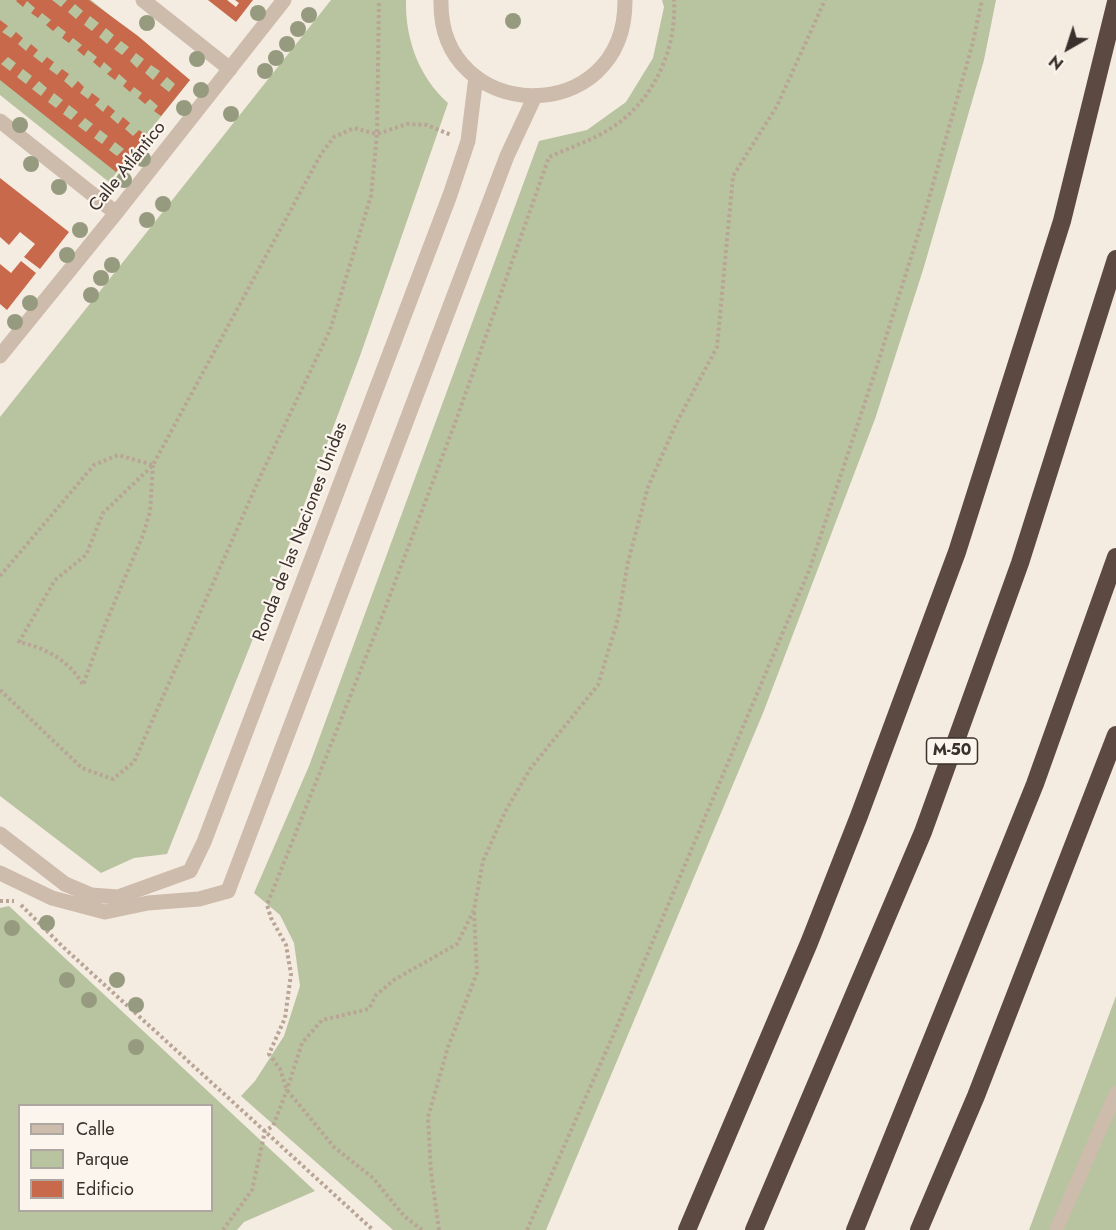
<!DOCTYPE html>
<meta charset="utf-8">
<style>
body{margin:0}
#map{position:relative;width:1116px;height:1230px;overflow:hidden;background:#f4ebe1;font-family:Jost,sans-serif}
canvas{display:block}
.legend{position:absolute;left:18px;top:1104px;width:195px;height:108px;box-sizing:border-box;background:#fbf5ee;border:2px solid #aea6a0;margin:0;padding:8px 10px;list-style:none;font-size:18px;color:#3b302b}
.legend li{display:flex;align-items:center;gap:12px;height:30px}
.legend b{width:30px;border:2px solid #aea6a0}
.north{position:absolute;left:1038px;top:18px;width:60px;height:60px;-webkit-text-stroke:4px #fbf5ee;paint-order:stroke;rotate:219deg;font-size:16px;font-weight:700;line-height:24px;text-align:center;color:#3b302b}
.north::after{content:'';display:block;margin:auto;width:21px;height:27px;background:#3b302b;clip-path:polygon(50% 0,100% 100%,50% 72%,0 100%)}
</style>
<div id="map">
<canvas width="1116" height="1230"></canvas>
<ul class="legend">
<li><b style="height:8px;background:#cdbbac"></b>Calle</li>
<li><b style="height:16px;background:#b8c4a0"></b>Parque</li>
<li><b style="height:16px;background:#c8694b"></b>Edificio</li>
</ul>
<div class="north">N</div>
</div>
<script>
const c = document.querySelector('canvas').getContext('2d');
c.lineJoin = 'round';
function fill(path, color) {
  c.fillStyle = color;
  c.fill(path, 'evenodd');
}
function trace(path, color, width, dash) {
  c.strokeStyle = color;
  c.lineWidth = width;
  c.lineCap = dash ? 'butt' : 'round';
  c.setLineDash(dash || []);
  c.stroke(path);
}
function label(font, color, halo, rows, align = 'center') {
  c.font = font + ' Jost,sans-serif';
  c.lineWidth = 4.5;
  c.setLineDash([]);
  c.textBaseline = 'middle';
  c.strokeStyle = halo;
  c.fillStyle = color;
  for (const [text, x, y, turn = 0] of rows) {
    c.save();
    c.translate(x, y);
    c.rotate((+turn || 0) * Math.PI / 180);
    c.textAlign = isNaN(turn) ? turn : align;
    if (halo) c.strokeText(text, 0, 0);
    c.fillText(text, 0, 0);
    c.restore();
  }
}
fill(new Path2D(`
 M0,0h91l99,80 -81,102 -109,-87z
 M331,0h75c-1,39 13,77 42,103l-88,253 -94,250 -99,248 -33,4 -33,15 -101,-77v-379z
 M662,0h334l-12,60 -61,210 -48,149 -112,294 -217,517h-153l-152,-134 14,-15 29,-45 16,-50 -6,-43 -14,-28 -26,-22 55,-127 230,-625 48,-11 39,-28 27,-44 11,-51z
 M9,906l306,285 -71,31 -7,8h-237v-322zM20,1106h192v104h-192z
 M1116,996v234h-87z`), '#b8c4a0');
fill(new Path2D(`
 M17,0h35l9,7 6,-7h22l49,36 52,44 -29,36 -7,-5 4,-5 -8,-7 -5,5 -7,-6 4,-5 -8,-6 -4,5 -7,-6 4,-5 -8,-7 -4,6 -8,-6 5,-5 -8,-7 -4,6 -7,-6 4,-5 -9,-7 -4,6 -7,-6 5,-5 -9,-7 -4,5 -7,-5 4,-6 -8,-6 -5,5 -7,-6 5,-5 -9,-7 -4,5 -7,-5 4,-5 -8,-7 -4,6 -7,-6zM75,4l8,7 -7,8 -8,-7zM90,16l9,7 -7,8 -8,-6zM106,28l8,7 -7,9 -8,-7zM121,41l8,6 -7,8 -8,-6zM136,53l8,6 -7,9 -7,-7zM151,65l9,6 -7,9 -8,-7zM167,77l8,7 -6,8 -9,-7z
 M208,0h19l9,7 3,-4 -4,-3h18l-17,22z
 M0,20l8,6 -6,6 9,6 5,-6 7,6 -5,6 8,7 5,-7 7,6 -5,6 9,7 5,-6 7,5 -5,7 8,6 5,-6 7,5 -5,7 8,7 6,-7 6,6 -4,6 8,6 4,-6 8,6 -5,6 8,7 5,-7 7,6 -5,6 8,7 5,-7 7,6 -5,6 8,7 6,-6 7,5 -30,37 -116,-92zM8,57l8,6 -6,8 -9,-7zM23,69l9,7 -6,8 -9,-7zM39,81l8,7 -6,8 -9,-7zM54,93l9,7 -7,8 -8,-6zM69,105l9,7 -7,8 -8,-6zM85,118l8,6 -7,8 -8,-6zM100,130l8,6 -6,8 -8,-6zM115,142l9,7 -7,7 -8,-6z
 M0,178l69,54 -29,37 -16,-12 11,-13 -15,-12 -11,13 -9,-8z
 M21,261l15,12 -29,37 -7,-6v-40l11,9z`), '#c8694b');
trace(new Path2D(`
 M153,465l-3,47 -7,23 -36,85 -24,65c-13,-24 -37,-37 -64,-43l36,-62 31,-25 17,-42 50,-48 168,-311 13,-17 20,-9 23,6 30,-10 20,1 24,10
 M0,576l94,-111 24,-10 35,10
 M0,690l82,78 31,11 21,-17 127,-287 69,-145 41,-134 6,-62 2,-134
 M0,901h14
 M21,905l41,41 311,284
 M223,1230l29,-40 13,-59 8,-5 14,-36 15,-47 20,-23 47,-11 7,-14 18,-15 63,-36 17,-34 9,-49 22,-49 25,-43 68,-84 20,-66 10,-57 20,-75 28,-63 41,-77 16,-171 44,-70 48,-106
 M422,1230l-18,-14 -31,-38 -39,-31 -47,-57 -7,-21 -11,-15 16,-36 6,-44 -5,-29 -15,-27 -4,-13 116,-291 75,-199 91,-258c20,-9 41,-16 59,-27 45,-27 69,-80 66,-130
 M439,1230l-8,-58 -3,-55 20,-70 29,-74 -3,-62
 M527,1230l88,-199 195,-463 65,-196 49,-156 48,-170 10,-46`), '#b9a596', 4, [3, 3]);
trace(new Path2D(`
 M1056,1230l60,-137`), '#cdbbac', 14);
trace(new Path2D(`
 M143,0l87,69`), '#cdbbac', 15);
trace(new Path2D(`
 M441,0c-3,125 185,130 184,0
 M0,121l116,92
 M0,356l116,-143 168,-213
 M0,834l65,50
 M0,873l52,25 53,14 43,-9 51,-4 29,-8`), '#cdbbac', 15);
trace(new Path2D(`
 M65,884l26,11 27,2 72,-26 14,-29 246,-647 18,-54 8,-64
 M228,891l279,-735 28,-60`), '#cdbbac', 15);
trace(new Path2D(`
 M687,1230l122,-287 50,-127 98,-264 105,-331 54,-219
 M754,1230l169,-398 97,-269 96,-304
 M855,1230l180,-446 81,-227
 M919,1230l57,-134 140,-361`), '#5c4a42', 18);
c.fillStyle = '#969b7f';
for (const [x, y] of [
 [258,13],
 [309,15],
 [513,21],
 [147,23],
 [298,29],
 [287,44],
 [276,58],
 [197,59],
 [265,71],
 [201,90],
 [184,108],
 [231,114],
 [20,125],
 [143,159],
 [31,164],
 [124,180],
 [59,187],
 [163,204],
 [147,220],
 [80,230],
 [67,255],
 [112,265],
 [101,278],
 [91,295],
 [30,303],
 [15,322],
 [47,923],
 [12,928],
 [67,980],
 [117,980],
 [89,1000],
 [136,1005],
 [136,1047]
]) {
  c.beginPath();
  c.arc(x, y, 8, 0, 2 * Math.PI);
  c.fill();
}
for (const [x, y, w] of [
 [952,751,51]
]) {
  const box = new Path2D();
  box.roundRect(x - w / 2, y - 13, w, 26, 4.5);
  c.fillStyle = '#fbf5ee';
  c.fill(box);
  trace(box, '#3b302b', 1.5);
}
label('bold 16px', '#3b302b', null, [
 ["M-50",952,751]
]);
label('18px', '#3b302b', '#fbf5ee', [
 ["Calle Atlántico",128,167,-51],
 ["Ronda de las Naciones Unidas",301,532,-69]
]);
</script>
